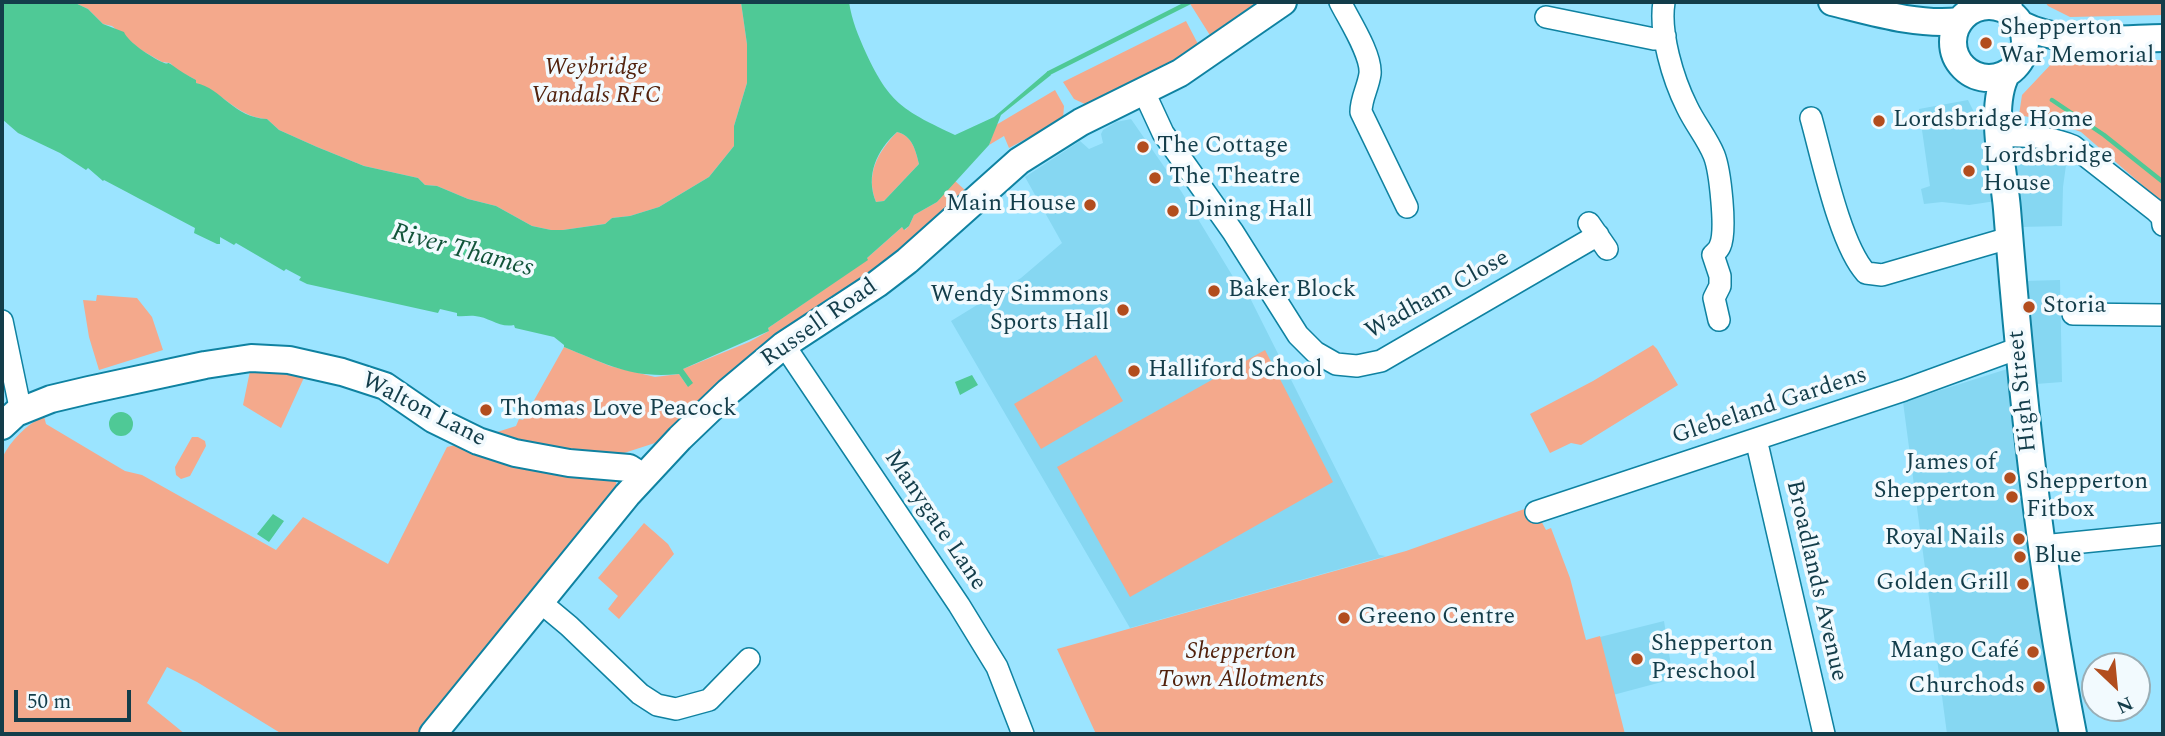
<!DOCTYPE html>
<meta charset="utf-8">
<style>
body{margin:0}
#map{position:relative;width:2165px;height:736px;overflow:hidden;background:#9be4ff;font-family:Spectral,serif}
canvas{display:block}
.frame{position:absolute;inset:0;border:4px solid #133d4a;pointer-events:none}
.north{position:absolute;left:2081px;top:652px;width:70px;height:70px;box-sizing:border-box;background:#f2fafe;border:2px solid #99aeb6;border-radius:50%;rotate:154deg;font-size:19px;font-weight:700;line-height:28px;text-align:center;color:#133d4a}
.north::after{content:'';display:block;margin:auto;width:24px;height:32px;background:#b24d1e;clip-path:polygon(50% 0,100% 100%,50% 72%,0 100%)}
.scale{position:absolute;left:14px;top:690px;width:117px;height:32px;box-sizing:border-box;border:4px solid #133d4a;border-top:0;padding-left:9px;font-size:21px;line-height:24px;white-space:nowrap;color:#133d4a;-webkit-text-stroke:5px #f2fafe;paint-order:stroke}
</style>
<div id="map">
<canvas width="2165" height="736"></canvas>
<div class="frame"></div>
<div class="north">N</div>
<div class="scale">50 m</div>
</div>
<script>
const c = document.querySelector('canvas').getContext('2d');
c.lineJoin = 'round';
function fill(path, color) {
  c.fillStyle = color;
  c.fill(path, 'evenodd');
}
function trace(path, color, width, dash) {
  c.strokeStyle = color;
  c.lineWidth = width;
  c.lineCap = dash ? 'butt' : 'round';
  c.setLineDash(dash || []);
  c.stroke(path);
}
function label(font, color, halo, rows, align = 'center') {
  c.font = font + ' Spectral,serif';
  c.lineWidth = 7;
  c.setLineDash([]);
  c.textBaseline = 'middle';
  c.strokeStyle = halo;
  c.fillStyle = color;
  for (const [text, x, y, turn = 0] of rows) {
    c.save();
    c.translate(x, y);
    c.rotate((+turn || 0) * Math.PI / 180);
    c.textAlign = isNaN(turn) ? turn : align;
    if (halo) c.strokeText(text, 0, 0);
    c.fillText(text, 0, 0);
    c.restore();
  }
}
fill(new Path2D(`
 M1968,100l19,38 9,63 -27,4 -27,-3 -18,2 -3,-15 9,-3 -11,-77z
 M1131,119l50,72 54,89 5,-2 139,277 7,1 -256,72 -179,-307 70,-43 41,-35 -37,-66 55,-36 9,8 14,-6 -2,-9 2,-4 13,-8z
 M2019,147l48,11 -4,29 -1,39 -42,1 -4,-76z
 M2060,280l2,102 -39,3 46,349h-122l-44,-332 120,-38v-83z
 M1664,621l9,58 -60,16 -13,-58z`), '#86d7f2');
fill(new Path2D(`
 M73,2h668l6,42v39l-13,43v20l-25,31 -50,30 -29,9 -18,2 -7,6 -42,6h-12l-19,-4 -36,-20 -28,-7 -31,-13 -12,-1 -7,-7 -54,-12 -47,-19 -38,-17 -12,-11c-21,-1 -34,-14 -50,-25 -6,-5 -14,-8 -21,-11v-3l-19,-10 -7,-7 -8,-1 -21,-12 -29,-24 -9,-2 -15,-15z
 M1189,2h94l-65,46z
 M2045,2h118v13l-93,2 -22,-11z
 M1186,21l12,23c-22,23 -81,47 -111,61l-13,-6 -11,-17z
 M2055,60h108v143l-82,-71 -27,-10 -35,-7 3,-20z
 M1055,90l9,16 -1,13 -54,29 -5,-12 -15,9 7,-20z
 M897,132c15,3 19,19 22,32l-35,37 -8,1c-11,-28 2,-50 21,-70z
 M954,180l12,11 -89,81 -219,170 -37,12 -48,3 -82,-23 25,-8 3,-7 4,1 41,-73 46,19 45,11 24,-3 9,13 -5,-18 66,-27 20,-11 -1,-3 99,-68v-2l35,-31 3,3 4,-4 5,-11 23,-13z
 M97,295l40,3 15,19 11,33 -64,20 -10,-33 -6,-37 13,1z
 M1653,345l4,4 21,36 -97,60 -10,-2 -21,10 -20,-39 63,-33z
 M1265,350l68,132 -203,115 -73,-130z
 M1096,355l27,46 -82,48 -27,-45z
 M267,369l40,2 -26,57 -38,-23 7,-34z
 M44,416l2,8 79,47 17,4 134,75 27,-33 85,47 59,-117 17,-4 144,32 8,7 2,10 -195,242h-141l-85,-52 -30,-15 -20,36 38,31h-183v-276c9,-18 24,-33 42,-42z
 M192,437h6l7,4 1,5 -16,30 -9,3 -5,-4 -1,-8z
 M1533,506l13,24 5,-2 19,50 16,62 14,-4 25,98h-529l-39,-85 349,-98z
 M644,523l24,21 6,10 -55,65 -11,-10 10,-13 -20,-18z`), '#f4a98c');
fill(new Path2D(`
 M2,2h71l15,7 15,15 21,8c4,10 27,25 38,30 9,4 3,-2 10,3 8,6 15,10 24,15v3c25,5 38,35 71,36l12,11 38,17 47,19 54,12 7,7 12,1 31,13 28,7 36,20 19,4h12l42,-6 7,-6 18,-2 29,-9 50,-30 25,-31v-20l13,-43v-39l-6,-42h108c3,19 9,33 17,51 24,52 39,58 89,82l39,-18 54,-46 3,4 -50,40 -12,30 -52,57 -23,13 -5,11 -5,4 -2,-3 -35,31 1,2 -100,68 1,3 -86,38 10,14 -5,4 -9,-13c-47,5 -73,-10 -115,-27v-2l-10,-8 -39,-9 -1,-3c-15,3 -25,-8 -39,-9 -6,-1 -12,1 -18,0v-3l-17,-4 -2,4 -131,-29 -8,-4 2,-3 -15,-8 -2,2 -48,-28 -2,2 -14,-8v7h-3l-23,-11 1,-5c-32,-17 -59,-31 -91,-48l-1,1 -15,-13 -2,2 -26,-17 -42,-20 -16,-14zM897,132c15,3 19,19 22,32l-35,37 -8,1c-11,-27 1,-52 21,-70z
 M972,375l6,10 -18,10 -5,-13z
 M109 424a12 12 0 1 1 24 0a12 12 0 1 1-24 0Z
 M273,514l11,7 -15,21 -12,-8z`), '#4fc996');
trace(new Path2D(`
 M1049,73l141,-71
 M2052,100l52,35 59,47`), '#4fc996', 4.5);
const minor = new Path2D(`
 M1340,2c9,18 32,53 30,72 -2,14 -9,24 -9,38l46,95
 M1664,2c-5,31 9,77 23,105 8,17 20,31 27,48 6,15 13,76 6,91 -1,3 -4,6 -7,9l7,21v10l-6,12 5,22
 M1989,6l4,-4
 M2011,13v-11
 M1546,17l108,22 11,-3
 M1144,92l19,41 70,99 65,103 17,17 21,12 21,2 24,-5 217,-126
 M1811,118c11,39 29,127 55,155l16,2 127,-37
 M2000,136c23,-1 51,1 73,10l83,65 6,6 1,8
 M1589,223l18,26
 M2073,314l90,1
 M2,321l19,91
 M784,345l175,260 38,62 26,67
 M1756,439l68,295
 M1536,512l368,-122 115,-42
 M2042,546l121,-12
 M539,601l30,25 71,68 17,11 19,4 33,-9 40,-41`);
const major = new Path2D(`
 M1832,2c41,10 86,24 128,19
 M1953 42a36 36 0 1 1 72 0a36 36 0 1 1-72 0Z
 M2020,24c43,22 96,15 143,14
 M2007,73c-19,33 -3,99 0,136 14,176 32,352 66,525
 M2,426l14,-13 35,-14 38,-9 116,-25 46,-7 38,2 53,12 43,14 48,33 45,22 37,12 54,10 60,5 14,9
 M433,734l194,-239 53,-57 48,-46 56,-47 93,-61 30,-23 112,-100 62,-39 99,-49 103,-71`);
trace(minor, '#0f82a1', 24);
trace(major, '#0f82a1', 30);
trace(minor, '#fff', 21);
trace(major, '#fff', 26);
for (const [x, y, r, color] of [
 [1986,43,7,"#b24d1e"],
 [1879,121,7,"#b24d1e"],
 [1143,147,7,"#b24d1e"],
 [1969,171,7,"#b24d1e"],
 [1155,178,7,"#b24d1e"],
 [1090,205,7,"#b24d1e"],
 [1173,211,7,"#b24d1e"],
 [1214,291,7,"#b24d1e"],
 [2029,307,7,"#b24d1e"],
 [1123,310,7,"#b24d1e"],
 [1134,371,7,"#b24d1e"],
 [486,410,7,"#b24d1e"],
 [2010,478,7,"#b24d1e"],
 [2012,497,7,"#b24d1e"],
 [2019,539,7,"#b24d1e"],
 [2020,557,7,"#b24d1e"],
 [2023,584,7,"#b24d1e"],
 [1344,618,7,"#b24d1e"],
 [2033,652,7,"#b24d1e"],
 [1637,659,7,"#b24d1e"],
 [2039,687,7,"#b24d1e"]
]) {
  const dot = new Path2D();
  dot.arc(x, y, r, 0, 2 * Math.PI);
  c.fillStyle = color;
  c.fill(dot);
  trace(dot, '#f2fafe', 2.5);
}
label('24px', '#133d4a', '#f2fafe', [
 ["Shepperton",2000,29],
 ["War Memorial",2000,57],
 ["Lordsbridge Home",1893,121],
 ["The Cottage",1157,147],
 ["Lordsbridge",1983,157],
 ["House",1983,185],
 ["The Theatre",1169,178],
 ["Main House",1076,205,"right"],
 ["Dining Hall",1187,211],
 ["Baker Block",1228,291],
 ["Wendy Simmons",1109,296,"right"],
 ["Sports Hall",1109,324,"right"],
 ["Storia",2043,307],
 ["Halliford School",1148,371],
 ["Thomas Love Peacock",500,410],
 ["James of",1996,464,"right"],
 ["Shepperton",1996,492,"right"],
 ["Shepperton",2026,483],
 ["Fitbox",2026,511],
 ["Royal Nails",2005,539,"right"],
 ["Blue",2034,557],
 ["Golden Grill",2009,584,"right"],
 ["Greeno Centre",1358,618],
 ["Shepperton",1651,645],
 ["Preschool",1651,673],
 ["Mango Café",2019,652,"right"],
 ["Churchods",2025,687,"right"]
], 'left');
label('italic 24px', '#52220d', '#f2fafe', [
 ["Weybridge",596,69],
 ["Vandals RFC",596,97],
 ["Shepperton",1241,653],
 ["Town Allotments",1241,681]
]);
label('24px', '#133d4a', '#f2fafe', [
 ["Wadham Close",1438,296,-29],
 ["Russell Road",820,324,-35],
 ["High Street",2024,391,-96],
 ["Glebeland Gardens",1770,407,-18],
 ["Walton Lane",423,411,27],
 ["Manygate Lane",934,521,56],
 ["Broadlands Avenue",1815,581,77]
]);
label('italic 26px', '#12543a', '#f2fafe', [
 ["River Thames",462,252,15]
]);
</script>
